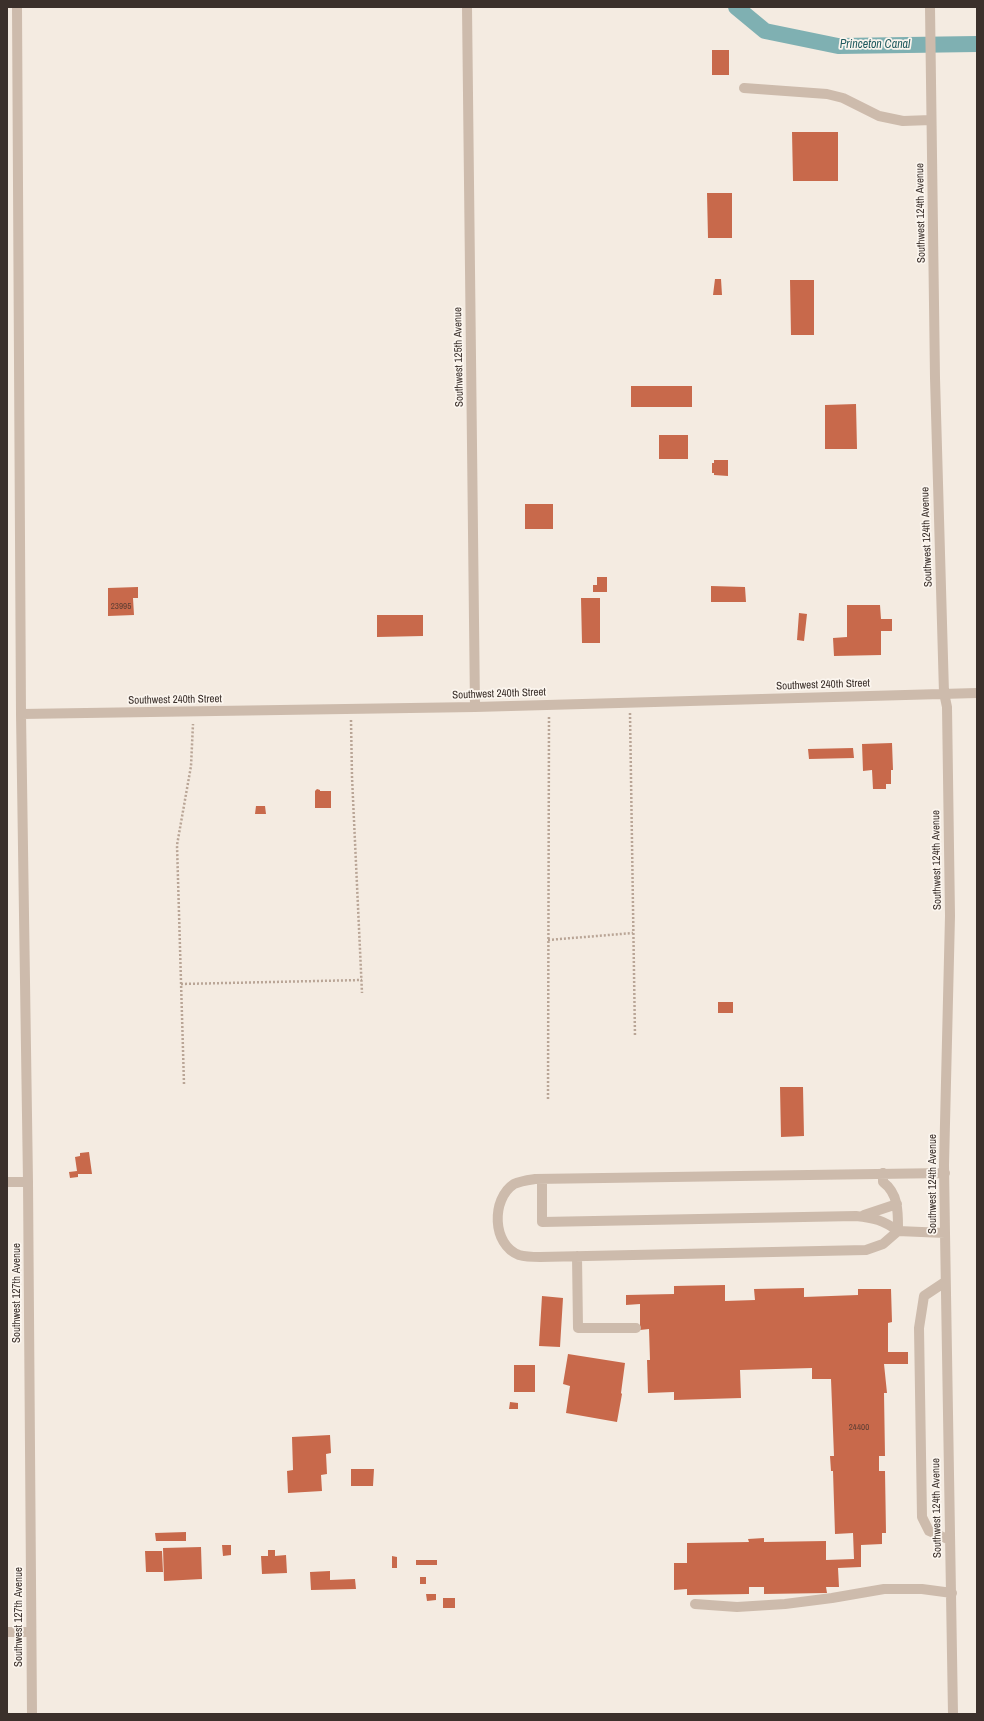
<!DOCTYPE html>
<style>
body{margin:0}
#map{position:relative;width:984px;height:1721px;overflow:hidden;background:#f4ebe1;font-family:"Archivo Narrow",sans-serif}
canvas{display:block}
.frame{position:absolute;inset:0;border:8px solid #3b302b;pointer-events:none}
</style>
<div id="map">
<canvas width="984" height="1721"></canvas>
<div class="frame"></div>
</div>
<script>
const c = document.querySelector('canvas').getContext('2d');
c.lineJoin = 'round';
function trace(path, color, width, dash) {
  c.strokeStyle = color;
  c.lineWidth = width;
  c.lineCap = dash ? 'butt' : 'round';
  c.setLineDash(dash || []);
  c.stroke(path);
}
function fill(path, color) {
  c.fillStyle = color;
  c.fill(path, 'evenodd');
}
function label(font, color, halo, rows, align = 'center') {
  c.font = font + ' "Archivo Narrow",sans-serif';
  c.lineWidth = 3.5;
  c.setLineDash([]);
  c.textBaseline = 'middle';
  c.strokeStyle = halo;
  c.fillStyle = color;
  for (const [text, x, y, turn = 0] of rows) {
    c.save();
    c.translate(x, y);
    c.rotate((+turn || 0) * Math.PI / 180);
    c.textAlign = isNaN(turn) ? turn : align;
    if (halo) c.strokeText(text, 0, 0);
    c.fillText(text, 0, 0);
    c.restore();
  }
}
trace(new Path2D(`
 M736,7l29,24 73,15 139,-2`), '#7fb0b2', 16);
fill(new Path2D(`
 M712,50h17v25h-17z
 M792,132h46v49h-45z
 M707,193h25v45h-24z
 M715,279h6l1,16h-9z
 M790,280h24v55h-23z
 M631,386h61v21h-61z
 M856,404l1,45h-32v-44z
 M659,435h29v24h-29z
 M714,460h14v16l-14,-1v-2h-2v-10h2z
 M525,504h28v25h-28z
 M597,577h10v15h-14v-7h4z
 M711,586l34,1 1,15h-35z
 M138,587v11h-5l1,17 -26,1v-28z
 M581,598h19v45h-18z
 M847,605h33l1,14h11v12h-11v24l-47,1 -1,-18 14,-1z
 M799,613l8,1 -3,27 -7,-1z
 M377,615h46v21l-46,1z
 M892,743l1,27h-2v14h-5v5h-13l-1,-19 -9,1 -1,-27z
 M853,748l1,10 -45,1 -1,-10z
 M317,789l3,1v1h11v17h-16v-17z
 M256,806h9l1,8h-11z
 M718,1002h15v11h-15z
 M780,1087h23l1,49 -23,1z
 M89,1152l3,22h-14v3l-8,1 -1,-6 8,-1 -2,-14 5,-1v-3z
 M725,1285v16l30,-1 -1,-11 50,-1v9l54,-2v-6h33l1,33 -4,1v29h20v12h-24l3,29h-3l1,63h-6v15h6l1,62h-4v11l-21,1v22l-23,1 1,19h-13l1,6 -63,1v-7h-15v7l-62,1v-6l-13,1v-27h13v-20l62,-1 -1,-3 16,-1v4l62,-1v19l28,-1 -1,-26 -18,1 -2,-63h-2l-1,-15h4l-3,-77h-19v-11l-72,2 1,28 -67,2v-8l-26,1 -1,-33h3l-1,-31 -9,1v-26l-14,1v-10l48,-1v-8z
 M542,1296l21,2 -3,49 -21,-1z
 M568,1354l57,9 -4,30 1,1 -5,28 -51,-9 4,-27 -7,-2z
 M514,1365h21v27h-21z
 M510,1402l8,1v6h-9z
 M330,1435l1,18 -5,1 1,20 -6,1 1,16 -34,2 -1,-22 6,-1 -1,-33z
 M351,1469h23l-1,17h-22z
 M186,1532v9h-30l-1,-8z
 M222,1545h9v10l-8,1z
 M201,1547l1,32 -38,2 -1,-33z
 M268,1550h7v6l11,-1 1,18 -25,1 -1,-18h7z
 M145,1551h17l1,21h-17z
 M392,1556l5,1v11h-5z
 M416,1560h21v5h-21z
 M330,1571v9l25,-1 1,10 -45,1 -1,-18z
 M420,1577h6v7h-6z
 M426,1594h10v6l-9,1z
 M443,1598h12v10h-12z`), '#c8694b');
trace(new Path2D(`
 M630,713l5,324
 M351,720l1,57 10,216
 M548,940l85,-7
 M181,984l181,-4
 M184,1084l-7,-239 14,-79 2,-42
 M548,1099l1,-383`), '#b9a596', 2.5, [2, 2]);
trace(new Path2D(`
 M17,7l4,707 7,468 4,532
 M467,7l8,700
 M930,7l5,371 9,315 3,14 3,209 -6,249 1,68 8,481
 M744,88l83,6 16,4 36,18 24,5 28,-1
 M21,714l454,-7 502,-14
 M883,1173v9c16,12 15,31 15,49
 M945,1173l-410,6c-7,1 -15,2 -21,5 -23,15 -22,61 5,71 7,2 14,2 21,2l326,-7 17,-6 15,-13 47,2
 M542,1179v43l314,-6c18,2 27,4 42,15
 M7,1182h21
 M864,1215l33,-11
 M577,1256l1,72h58
 M945,1282l-21,14 -5,32 3,189 7,14 21,9
 M695,1604l42,3 48,-3 47,-6 52,-9h38l30,4
 M7,1632h24`), '#cdbbac', 10);
label('9px', '#5e3e33', null, [
 ["23995",121,607],
 ["24400",859,1428]
]);
label('11px', '#3b302b', '#fbf5ee', [
 ["Southwest 124th Avenue",921,213,-91],
 ["Southwest 125th Avenue",459,357,-91],
 ["Southwest 124th Avenue",927,537,-92],
 ["Southwest 240th Street",823,685,-2],
 ["Southwest 240th Street",499,694,-2],
 ["Southwest 240th Street",175,700,-1],
 ["Southwest 124th Avenue",937,860,-91],
 ["Southwest 124th Avenue",933,1184,-90],
 ["Southwest 127th Avenue",17,1293,-90],
 ["Southwest 124th Avenue",937,1508,-91],
 ["Southwest 127th Avenue",19,1617,-90]
]);
label('italic 12px', '#1f5a5e', '#fbf5ee', [
 ["Princeton Canal",875,45]
]);
</script>
